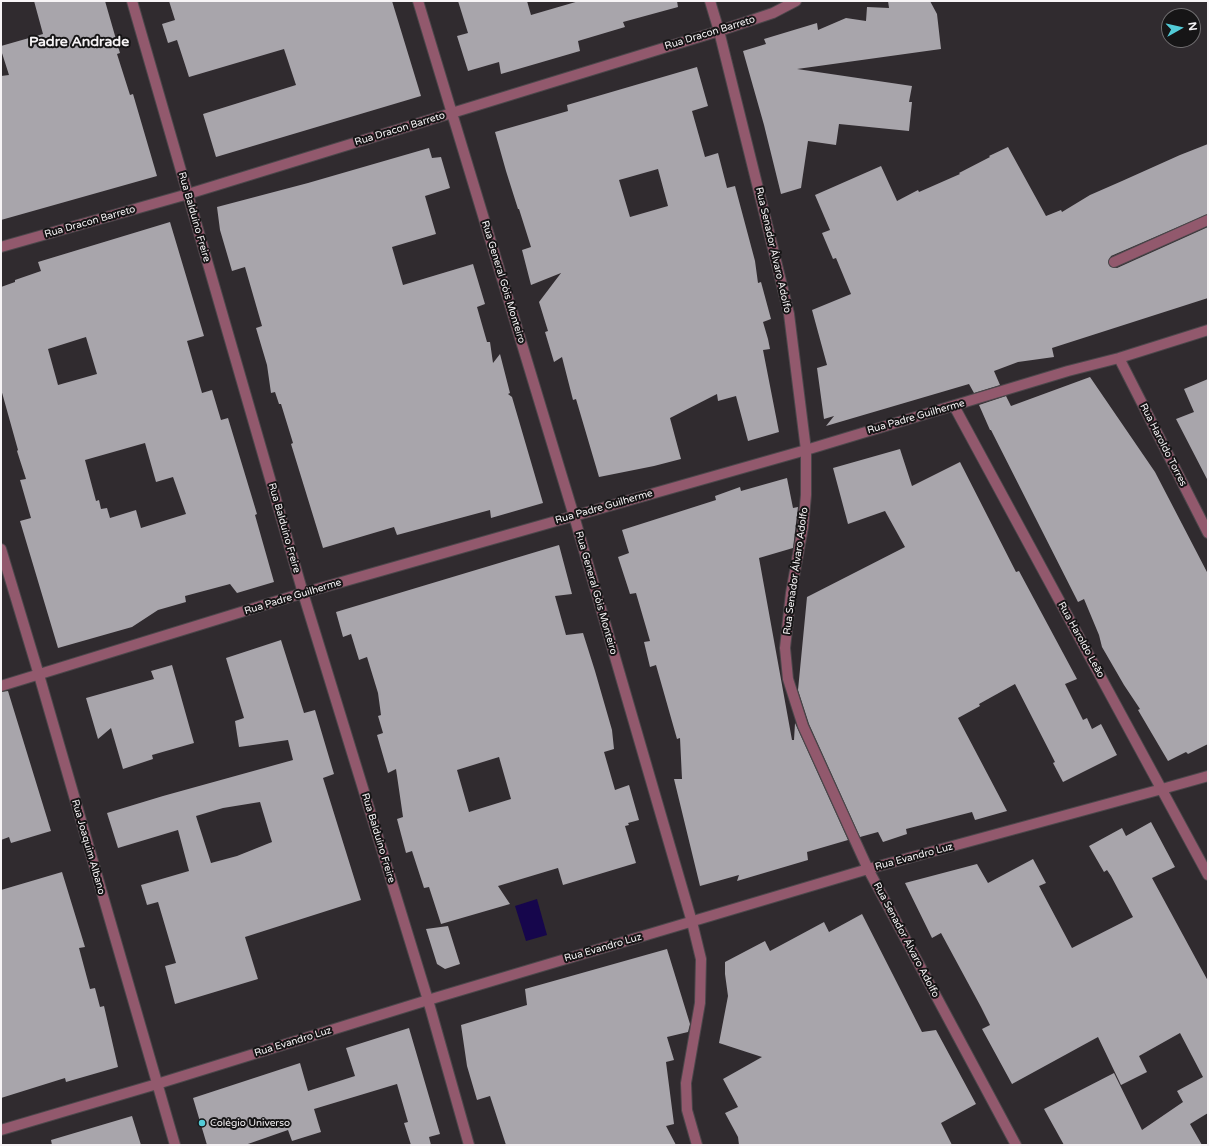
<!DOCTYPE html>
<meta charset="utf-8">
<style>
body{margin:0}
#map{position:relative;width:1209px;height:1146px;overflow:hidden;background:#302b2f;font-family:"Varela Round",sans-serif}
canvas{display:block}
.frame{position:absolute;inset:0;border:2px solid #f7f4f6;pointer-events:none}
.north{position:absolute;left:1161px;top:8px;width:40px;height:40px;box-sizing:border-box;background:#161516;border:1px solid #706e70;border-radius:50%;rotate:82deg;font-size:11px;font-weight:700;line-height:16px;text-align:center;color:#f7f4f6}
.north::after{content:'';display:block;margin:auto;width:14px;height:18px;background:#52cbd7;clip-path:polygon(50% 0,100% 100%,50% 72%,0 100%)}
</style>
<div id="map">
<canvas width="1209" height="1146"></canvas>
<div class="frame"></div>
<div class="north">N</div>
</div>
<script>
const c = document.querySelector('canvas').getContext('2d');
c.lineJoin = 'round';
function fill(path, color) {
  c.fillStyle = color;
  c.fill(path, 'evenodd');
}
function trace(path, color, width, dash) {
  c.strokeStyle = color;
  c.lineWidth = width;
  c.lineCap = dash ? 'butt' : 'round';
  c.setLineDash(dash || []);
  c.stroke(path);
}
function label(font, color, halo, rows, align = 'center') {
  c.font = font + ' "Varela Round",sans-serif';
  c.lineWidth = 4;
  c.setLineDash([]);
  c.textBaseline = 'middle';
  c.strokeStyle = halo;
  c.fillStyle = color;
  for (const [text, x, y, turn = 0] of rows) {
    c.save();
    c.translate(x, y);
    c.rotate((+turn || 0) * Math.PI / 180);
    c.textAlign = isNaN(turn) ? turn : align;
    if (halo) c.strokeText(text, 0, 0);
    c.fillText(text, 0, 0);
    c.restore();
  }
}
fill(new Path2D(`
 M537,899l10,36 -21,6 -11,-35z`), '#16064c');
fill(new Path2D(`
 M34,1h71l15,52 -3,1 13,41 3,-1 24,82 -156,44v-144l8,-1 -8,-25v-4l42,-12z
 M169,1h223l29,95 -205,61 -13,-43 93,-29 -12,-36 -95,28 -12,-37 -9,3 -6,-19 13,-4z
 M458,1h69l4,14 48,-14h98l1,6 -55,15 2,5 -47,14 2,10 -79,23 -2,-12 -31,9 -11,-35 11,-3z
 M888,1h42l7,13 4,35 -144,20 115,17 -3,16h3l-3,29 -70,-7 -3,21 -28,-4 -7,47 -20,6 -17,-69 -21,-74 23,-7 -2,-5 53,-16 1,7 28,-12 20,3 1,-14 22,1z
 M697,67l11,39 -16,5 13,46 13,-4 9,35 8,-2 20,75 3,22 3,-1 10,37 -8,3 5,17 2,10 -7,1 16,82 -31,9 -12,-45 -18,5 -1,-7 -47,24 11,41 -27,7 -55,11 -23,-78 -3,1 -11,-43 -8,5 -9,-30 3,-1 -9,-29 22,-29 -30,12 -9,-35 9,-3 -12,-38h-1l-12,-38 -11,-39 73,-21 -1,-6zM658,169l10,37 -38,11 -11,-37z
 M1208,144v70l-97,42 -3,6 3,5 6,1 91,-41v71l-156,50 2,9 -36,5 -24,9 6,14 -26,8 -5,-9 -143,42 8,-10 -10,3 -7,-51 10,-3 -15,-55 39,-16 -15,-36 -3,1 -11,-26 8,-3 -15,-35 66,-29 16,35 21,-11 1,2 41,-18 -1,-1 31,-16 -1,-1 19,-9 38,69 15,-6 1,2 28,-17 32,-14 58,-26z
 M429,148l3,10 9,-1 9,31 -25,8 11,38 -44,13 11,38 70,-21 12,40 -8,3 10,35h3l3,21 7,-9 10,39 -2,1 4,3 31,106 -52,15 -1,-8 -93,25 -3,-8 -71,21 -32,-104 2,-1 -12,-39h-2l-4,-12 -4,1 -4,-28 -11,-37 6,-2 -17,-59 -13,4 -12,-41 -3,-23 91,-24z
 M170,222l34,114 -17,5 15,52 10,-3 9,30 7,-2 29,96 -2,1 19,67 -37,11 -7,-9 -45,12 1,6 -28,8 -26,17 -74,21 -38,-127 11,-3 -11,-38 6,-1 -9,-28 1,-1 -17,-61v-102l14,-5v-2l26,-9 -3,-9zM86,337l11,37 -39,11 -10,-36zM145,443l11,39 17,-5 13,37 -45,14 -5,-18 -26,8 -3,-10 -6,1 -2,-9 -3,1 -11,-41z
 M1090,377l65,95 53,102v170l-20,10 -2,-2 -18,9 -30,-51 2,-1 -16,-24 -22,-38 -3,-12 -15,-36 -6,3 -87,-172h-1l-11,-25 27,-9 5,10z
 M1208,379v102l-32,-62 18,-7 -10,-23z
 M900,449l12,37 48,-24 56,110 3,-1 58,108 -12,5 18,36 4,-2 5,11 9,-5 16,31 -54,27 -10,-19 2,-1 -40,-78 -36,20 1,2 -22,12 49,93 -32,9 -3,-8 -66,17 1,5 -24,8 -5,-10 -18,5 -51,-113 -11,-34 9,-93 98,-50 -20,-36 -37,13 -15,-56z
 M787,478l6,30 5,-1 -5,41 -34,10 33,182h2l1,-17 53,117 -41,12 1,8 -71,21 2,-6 -39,11 -26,-107h8l-2,-41 -3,1 -21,-74 -6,2 -6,-25 6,-1 -14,-48 -6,1 -12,-37 11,-4 -7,-23 94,-30 -1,-4 25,-9 1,4z
 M559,545l13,49 -17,2 11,39 17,-2 12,38 17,59 2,19 -10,3 11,38 14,-5 10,35 -11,3 1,2 -4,1 11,37 -73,22 -5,-17 -60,18 12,18 -69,20 -12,-37 -5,1 -12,-37 -6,2 -9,-34 6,-2 -7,-48 -8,4 -11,-38 6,-2 -5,-17 3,-1 -3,-22 -11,-36 -8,3 -8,-26 -8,3 -7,-25zM499,757l12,42 -42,13 -12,-42z
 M281,640l23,73 11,-3 19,64 -11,4 38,122 -116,37 13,42 -83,25 -10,-38 11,-3 -18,-61 -11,3 -6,-20 48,-14 -11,-41 -60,18 -11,-35 56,-17 130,-36 -5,-20 -49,7 -4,-26 9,-3 -18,-60zM260,802l12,40 -35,14 -26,7 -15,-47 27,-8z
 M172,665l22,78 -42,12 1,4 -30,10 -12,-41 -13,11 -12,-41 68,-19 -3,-8z
 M8,691l43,140 -40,12 -2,-6 -8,3v-148z
 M1151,822l24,45 -23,11 56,103v132l-18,11 12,21h-138l-20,-36 70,-36 28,57 41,-28 -6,-11 26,-14 -23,-44 -41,23 8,16 -26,13 -23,-48 -86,47 -30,-55 8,-4 -9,-18 -40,-74 -9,5 -27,-55 72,-19 11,19 45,-24 13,24 -7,3 33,62 61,-31 -22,-41 -4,-6 -3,2 -15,-26 33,-18 4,8z
 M62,872l23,75 -6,1 11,41 5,-1 5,19 4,-1 14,61 -52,15 -1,-4 -64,20v-208z
 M862,914l60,118 14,-2 40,74 -35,19 11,22h-213l-1,-8 -13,-24 13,-6 -15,-28 39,-22 -43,-14 9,-47 -3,-22v-12l40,-21 5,10 54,-29 5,10z
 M448,926l12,38 -15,5 -8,-5 -11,-35z
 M667,949l23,75 -2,8 -21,5 7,23 -8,2 8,62 -8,2 10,19h-170l-16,-49 -13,4 -10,-34 -6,-41 66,-20 -2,-16z
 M409,1028l31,106 -11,3 2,8h-20l-7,-22 4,-1 -11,-38 -83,25 7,23 -29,9 -4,-11 -43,15h-38l-14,-47 107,-35 8,28 47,-15 -9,-28z
 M132,1116l9,29h-89l-1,-5z`), '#a8a5ab');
const minor = new Path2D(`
 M132,1l171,592 125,407 41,145
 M418,1l156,515 118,406 9,37 -1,44 -14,80 1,27 10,35
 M710,1l9,30 45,181 25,102 17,136v45l-3,32 -12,66 -6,55 3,31 15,47 65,143 148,276
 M1,247l187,-53 531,-163 54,-18 23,-12
 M1114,262l94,-42
 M1119,358l89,175
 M954,406l254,469
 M1,549l38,126 136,470
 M1,686l302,-93 503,-143 262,-79 51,-13 89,-28
 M1,1130l156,-46 271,-84 440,-131 294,-80 46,-13`);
trace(minor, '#4c474b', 12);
trace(minor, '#92596d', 10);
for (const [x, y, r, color] of [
 [202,1123,4,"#52cbd7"]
]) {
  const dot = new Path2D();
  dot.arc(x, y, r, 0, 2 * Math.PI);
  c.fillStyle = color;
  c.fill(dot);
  trace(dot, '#161516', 1.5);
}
label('10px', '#f7f4f6', '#161516', [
 ["Rua Dracon Barreto",710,33,-17],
 ["Rua Dracon Barreto",400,129,-17],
 ["Rua Balduíno Freire",194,217,74],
 ["Rua Dracon Barreto",90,222,-16],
 ["Rua Senador Álvaro Adolfo",773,250,77],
 ["Rua General Góis Monteiro",503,282,73],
 ["Rua Padre Guilherme",916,417,-16],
 ["Rua Haroldo Torres",1163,445,63],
 ["Rua Padre Guilherme",604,507,-16],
 ["Rua Balduíno Freire",284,528,74],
 ["Rua Senador Álvaro Adolfo",796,571,-82],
 ["Rua General Góis Monteiro",596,593,74],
 ["Rua Padre Guilherme",293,597,-17],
 ["Rua Haroldo Leão",1081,640,61],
 ["Rua Balduíno Freire",378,838,73],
 ["Rua Joaquim Albano",88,847,74],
 ["Rua Evandro Luz",914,857,-15],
 ["Rua Senador Álvaro Adolfo",906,940,62],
 ["Rua Evandro Luz",603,948,-16],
 ["Rua Evandro Luz",293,1042,-17]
]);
label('10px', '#f7f4f6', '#161516', [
 ["Colégio Universo",210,1123]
], 'left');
label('bold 14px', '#f7f4f6', '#161516', [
 ["Padre Andrade",79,42]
]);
</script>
